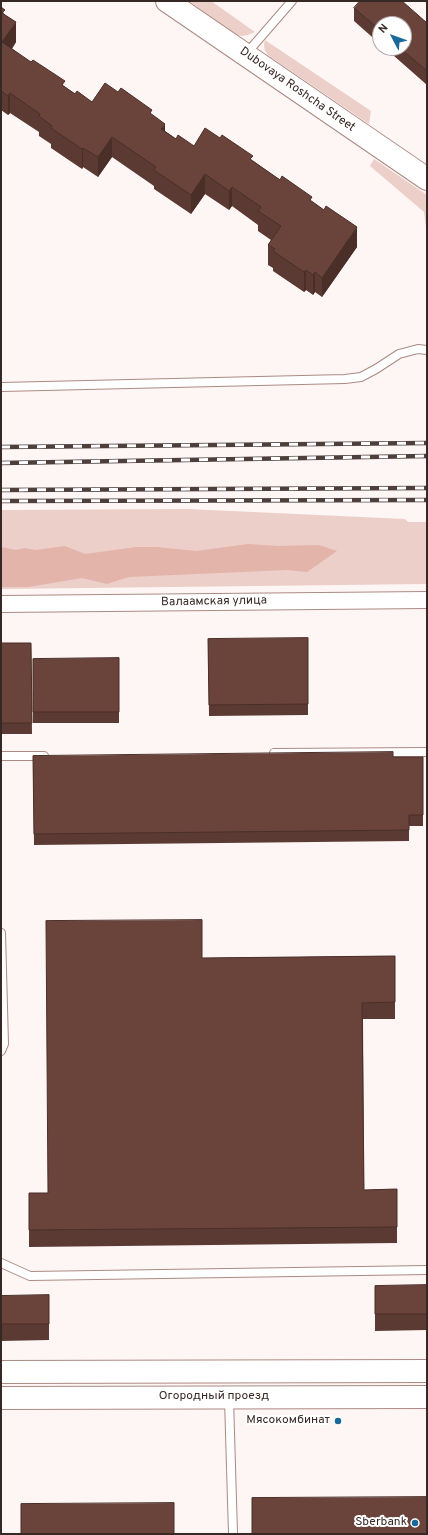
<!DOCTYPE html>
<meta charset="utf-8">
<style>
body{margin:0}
#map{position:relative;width:428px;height:1535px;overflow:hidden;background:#fef6f5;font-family:Overpass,sans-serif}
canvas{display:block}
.frame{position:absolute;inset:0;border:2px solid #362825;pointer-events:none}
.north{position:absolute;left:372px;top:16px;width:40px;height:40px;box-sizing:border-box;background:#fff;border:1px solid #afa9a8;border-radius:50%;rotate:311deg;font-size:11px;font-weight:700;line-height:16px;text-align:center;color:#362825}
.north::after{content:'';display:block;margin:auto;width:14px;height:18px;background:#19699b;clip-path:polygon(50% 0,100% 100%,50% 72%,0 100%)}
</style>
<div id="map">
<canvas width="428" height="1535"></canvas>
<div class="frame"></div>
<div class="north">N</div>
</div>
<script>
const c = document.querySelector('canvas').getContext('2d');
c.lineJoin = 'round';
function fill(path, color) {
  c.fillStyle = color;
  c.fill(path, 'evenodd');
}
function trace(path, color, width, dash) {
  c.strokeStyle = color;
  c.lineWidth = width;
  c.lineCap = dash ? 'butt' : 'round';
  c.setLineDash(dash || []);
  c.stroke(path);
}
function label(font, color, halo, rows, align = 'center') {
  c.font = font + ' Overpass,sans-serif';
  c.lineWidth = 4;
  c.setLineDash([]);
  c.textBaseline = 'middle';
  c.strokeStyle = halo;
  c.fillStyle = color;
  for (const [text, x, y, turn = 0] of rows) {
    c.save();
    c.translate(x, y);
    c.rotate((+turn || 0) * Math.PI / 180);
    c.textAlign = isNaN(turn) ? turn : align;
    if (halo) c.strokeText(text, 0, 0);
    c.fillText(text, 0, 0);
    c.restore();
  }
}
fill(new Path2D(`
 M189,1h22l44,31c-8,4 -13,5 -21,2z
 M265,40l106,71 -2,13 -100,-68c-5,-6 -6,-9 -4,-16z
 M374,159l53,36v41l-3,-24 -54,-46z
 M188,509l217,10 3,3h19v62l-426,5v-79z`), '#eccfc8');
fill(new Path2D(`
 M248,544l30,2 41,-1 18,6 -30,21 -20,-2 -158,7 -22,7 -25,-6 -54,9h-27v-40l15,3 9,-2 10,2 30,-4 20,8 51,-7h21l39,4z`), '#e3b4aa');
const lane = new Path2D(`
 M246,54l46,-53
 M1,387l344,-8 16,-2 15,-8 23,-15 19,-5 9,1
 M274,753l153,-1
 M1,756h43
 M1,933l3,111 -3,7
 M1,1263l29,13 397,-6
 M229,1399l4,135`);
const street = new Path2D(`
 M1,604l426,-4`);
const secondary = new Path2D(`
 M167,1l260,178
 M1,1372l426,-1
 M1,1398l426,-1`);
trace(lane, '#ab8a83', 10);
trace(street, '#ab8a83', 18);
trace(secondary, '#ab8a83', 24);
trace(lane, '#fff', 8);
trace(street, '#fff', 16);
trace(secondary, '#fff', 22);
const rail = new Path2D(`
 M1,447l426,-4
 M1,463l426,-7
 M1,490l426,-2
 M1,501l426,-1`);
trace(rail, '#4c3f3c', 4.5);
trace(rail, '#fff', 3, [9]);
fill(new Path2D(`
 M1,7l15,35 -4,7 63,45 17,8 60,13 13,16 11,8 18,7 59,15 59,41 45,45 -35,50 -7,-5 -2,3 -7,-5 -2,2 -31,-21v-3l-5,-3v-20l3,-5 -13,-9v-6l-26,-19 -3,4 -24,-16 -14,20 -37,-25v-3l-42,-29 -14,20 -15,-10 -1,2 -31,-21v-4l-12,-8v-4l-29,-19 -2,2 -7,-5z
 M354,8l73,15v62l-42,-37h19l-24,-24v20l-26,-23z
 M308,638v77l-99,1 -1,-77z
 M1,643h30l1,91h-31z
 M119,658v65h-86v-64z
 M33,756l390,1v69h-14v15l-375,4z
 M395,956v63h-32l1,171 33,-1v54l-368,4v-54h19l154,-235z
 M427,1285v45l-52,1v-45z
 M49,1295v45l-48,1v-45z`), '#5b3a33');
fill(new Path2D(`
 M16,22v20l-14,20v-20z
 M10,93v20l-2,2v-19z
 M165,124v19l-4,-14z
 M112,137v20l-14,20v-20z
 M83,148v19l-1,2v-20z
 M205,174v20l-14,20v-19z
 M232,187v19l-3,4v-19z
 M357,227v20l-35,50v-19z
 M306,270v20l-2,2v-20z
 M315,272v20l-2,3v-20z`), '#4a2f29');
const building = new Path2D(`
 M360,1h42l25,22v48l-27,-23h4v-24h-24v6l-26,-22z
 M1,7l4,3 -3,3 14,9 -14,20 29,20 2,-2 32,21 -3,4 13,9 2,-3 15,11 13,-19 13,9 3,-4 31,22 -2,3 15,11 -4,5 15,10 2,-4 16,11 11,-18 15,10 2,-3 31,21 -3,3 30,21 2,-4 30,21 -2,3 14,10 2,-4 31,21 -35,51 -7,-6 -2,3 -7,-5 -2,2 -31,-21 2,-2 -7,-4 13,-19 -23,-15 3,-4 -29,-20 -3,4 -24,-17 -14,21 -37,-25 2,-3 -44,-30 -14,20 -15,-9 -1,1 -31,-21 1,-2 -13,-10 1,-2 -30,-21 -2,3 -7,-5z
 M308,638v66l-99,1 -1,-66z
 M1,643h30l1,80h-31z
 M119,658v54h-86v-53z
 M393,752v5h30v58h-14v15l-375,4 -1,-78z
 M202,920v38l193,-2v46l-33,1 2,187 33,-1v38l-368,3v-37h19l-2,-272z
 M427,1285v29h-52v-28z
 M49,1295v29h-48v-28z
 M427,1497v37h-175v-36z
 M174,1503v31h-153v-30z`);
fill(building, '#6a433b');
trace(building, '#4a2f29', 1);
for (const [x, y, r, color] of [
 [338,1421,4,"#19699b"],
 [415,1523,4,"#19699b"]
]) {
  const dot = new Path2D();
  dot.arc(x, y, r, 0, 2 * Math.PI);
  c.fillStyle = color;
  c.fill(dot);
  trace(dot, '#fff', 1.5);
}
label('12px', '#362825', '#fff', [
 ["Dubovaya Roshcha Street",297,90,35],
 ["Валаамская улица",214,602,-1],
 ["Огородный проезд",214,1397]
]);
label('12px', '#362825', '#fff', [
 ["Мясокомбинат",330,1421],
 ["Sberbank",407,1523]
], 'right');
</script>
